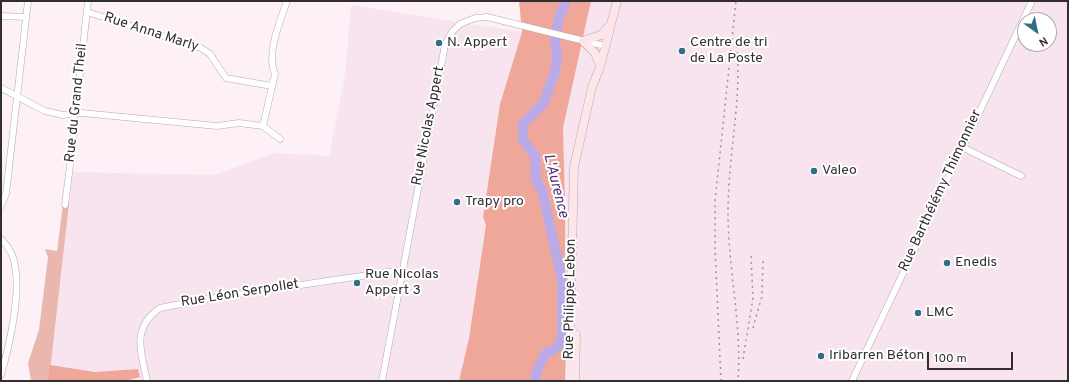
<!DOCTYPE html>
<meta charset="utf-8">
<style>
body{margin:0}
#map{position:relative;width:1069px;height:382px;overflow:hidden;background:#fdf1f7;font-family:Overpass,sans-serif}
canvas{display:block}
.frame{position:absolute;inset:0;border:2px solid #322e30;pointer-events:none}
.north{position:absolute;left:1017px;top:12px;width:40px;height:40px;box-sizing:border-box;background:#fff;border:1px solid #adabac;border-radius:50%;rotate:147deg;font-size:11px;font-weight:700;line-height:16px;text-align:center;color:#322e30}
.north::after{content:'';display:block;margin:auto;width:14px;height:18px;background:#316e84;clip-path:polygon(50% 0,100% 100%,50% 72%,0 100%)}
.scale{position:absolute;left:927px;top:352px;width:86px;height:18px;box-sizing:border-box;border:2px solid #322e30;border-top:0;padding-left:5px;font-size:12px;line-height:14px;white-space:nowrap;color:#322e30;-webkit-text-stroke:3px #fff;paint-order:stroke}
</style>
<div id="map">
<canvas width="1069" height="382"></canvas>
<div class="frame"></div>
<div class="north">N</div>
<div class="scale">100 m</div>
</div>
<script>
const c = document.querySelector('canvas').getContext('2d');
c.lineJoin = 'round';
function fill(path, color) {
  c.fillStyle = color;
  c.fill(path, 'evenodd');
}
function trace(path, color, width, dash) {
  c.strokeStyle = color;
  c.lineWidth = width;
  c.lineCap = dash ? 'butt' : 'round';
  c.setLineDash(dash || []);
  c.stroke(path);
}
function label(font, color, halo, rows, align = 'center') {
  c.font = font + ' Overpass,sans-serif';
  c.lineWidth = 4;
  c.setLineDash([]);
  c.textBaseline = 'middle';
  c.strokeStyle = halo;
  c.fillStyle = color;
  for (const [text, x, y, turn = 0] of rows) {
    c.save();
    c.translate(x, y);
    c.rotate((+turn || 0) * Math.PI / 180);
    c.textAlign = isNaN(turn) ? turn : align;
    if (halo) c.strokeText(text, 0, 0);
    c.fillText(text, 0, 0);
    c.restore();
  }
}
fill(new Path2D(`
 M591,1h477v380h-503v-178l-2,-75zM1025,20h24v24h-24z
 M351,5l171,27 -22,72 -17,113 3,7 -17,114 -10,43h-333l14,-4 -2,-8 -43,3 -44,-6 22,-194 141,3 61,-22 54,3 16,-81z`), '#f8e4ef');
fill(new Path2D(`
 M63,204h6l-20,177h-18l-3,-18 11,-33 9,-73 -3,-8 12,2z`), '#e9b7ad');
fill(new Path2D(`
 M519,1h72l-28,127 2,75v178h-106l10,-43 17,-113 -3,-8 17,-113 22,-72z
 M50,365l45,7 43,-3 2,8 -14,4h-78z`), '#efa799');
trace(new Path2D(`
 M535,381l2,-11 9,-17c9,-3 13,-6 16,-14v-60l-20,-88 -6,-11 -1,-24 -12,-16v-16l20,-20 12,-32 2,-14 -2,-18 3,-19 8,-20`), '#baaae7', 10);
const street = new Path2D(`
 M87,12l114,36 9,6 16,24 46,8
 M1,16l25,1
 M1,88l44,23 18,4 19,-2 135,13 22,-3 24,3 12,-52c-9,-20 5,-53 12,-73
 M263,126l17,13
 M962,147l59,29
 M65,205l10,-79 -2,-12 4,-13 11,-100
 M1,206l5,-12 22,-193
 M1,239c7,7 13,16 14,27 6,29 -6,81 -14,109
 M147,381c-6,-29 -16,-53 13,-73l46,-9 189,-28 7,1
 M382,381l63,-336 7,-13 8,-8 15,-6 12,-1 118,29
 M852,381l180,-380`);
const secondary = new Path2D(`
 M583,41l18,-6 7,-8
 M583,41l12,12 5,13
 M569,381l5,-214 18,-80 8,-20 17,-66
 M575,381l1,-47`);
trace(street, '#b5a9af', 7);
trace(secondary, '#b5a9af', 9);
trace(street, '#fff', 6);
trace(secondary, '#fee5e9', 8);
trace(new Path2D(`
 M736,40c7,57 -8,114 -8,172 0,57 14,112 10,169
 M753,328l9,-32 1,-36
 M743,359l10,-61 -2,-43
 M721,381l-6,-133v-47l21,-200`), '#9c9498', 1.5, [2, 4]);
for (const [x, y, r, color] of [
 [439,43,4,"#316e84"],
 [682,51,4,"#316e84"],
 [814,171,4,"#316e84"],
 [457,202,4,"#316e84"],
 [947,263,4,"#316e84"],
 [357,283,4,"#316e84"],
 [918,313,4,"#316e84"],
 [821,356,4,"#316e84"]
]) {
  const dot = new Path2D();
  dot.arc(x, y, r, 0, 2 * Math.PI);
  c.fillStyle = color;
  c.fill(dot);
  trace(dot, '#fff', 1.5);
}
label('14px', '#322e30', '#fff', [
 ["Rue Anna Marly",151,33,18],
 ["Rue du Grand Theil",77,103,-84],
 ["Rue Nicolas Appert",429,126,-79],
 ["Rue Barthélémy Thimonnier",941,191,-65],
 ["Rue Léon Serpollet",240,294,-9],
 ["Rue Philippe Lebon",571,299,-89]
]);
label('14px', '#322e30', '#fff', [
 ["N. Appert",447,43],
 ["Centre de tri",690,43],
 ["de La Poste",690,59],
 ["Valeo",822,171],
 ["Trapy pro",465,202],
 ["Enedis",955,263],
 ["Rue Nicolas",365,275],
 ["Appert 3",365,291],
 ["LMC",926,313],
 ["Iribarren Béton",829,356]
], 'left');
label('italic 15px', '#4c327b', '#fff', [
 ["L'Aurence",555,186,76]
]);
</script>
